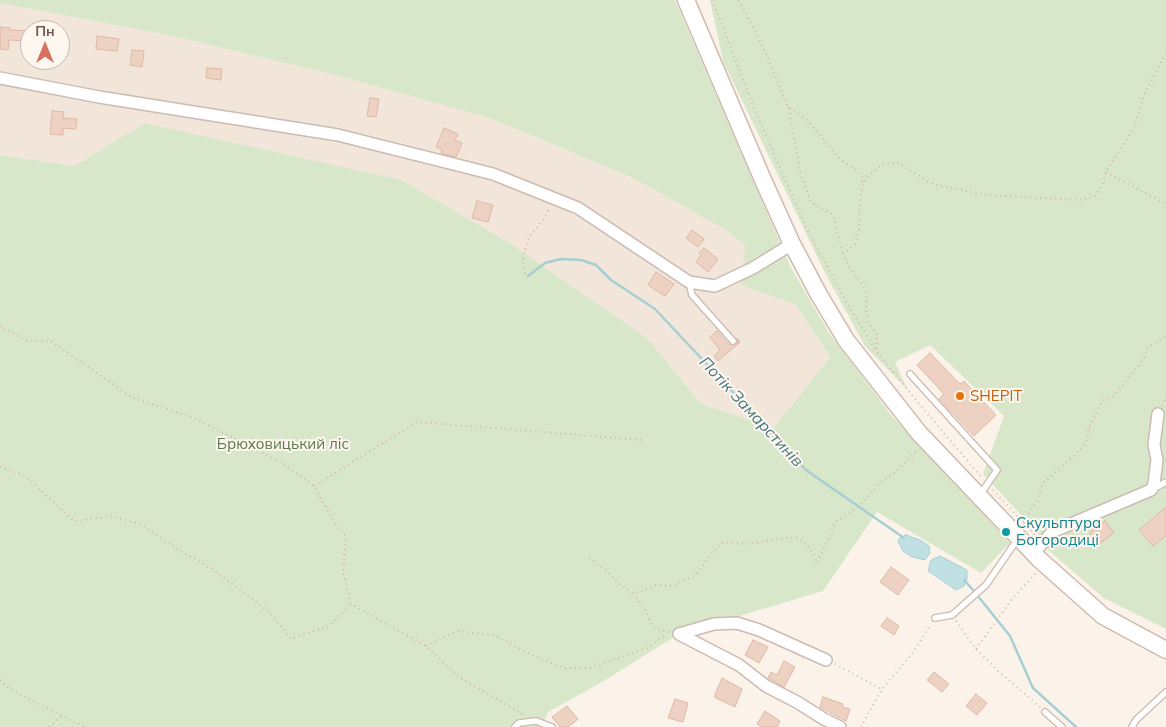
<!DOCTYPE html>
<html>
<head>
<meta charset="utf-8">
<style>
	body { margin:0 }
	#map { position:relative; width:1166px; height:727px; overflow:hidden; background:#fbf3ea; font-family:Mulish,sans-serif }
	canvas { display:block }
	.north { position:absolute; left:20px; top:20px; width:50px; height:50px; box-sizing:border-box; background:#fdf7f0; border:1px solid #c6b8b0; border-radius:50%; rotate:0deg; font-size:14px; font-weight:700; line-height:20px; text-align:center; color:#735a50 }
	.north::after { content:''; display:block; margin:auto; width:18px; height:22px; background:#d7705c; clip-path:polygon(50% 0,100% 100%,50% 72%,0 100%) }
</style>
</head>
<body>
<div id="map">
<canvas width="1166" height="727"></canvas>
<div class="north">Пн</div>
</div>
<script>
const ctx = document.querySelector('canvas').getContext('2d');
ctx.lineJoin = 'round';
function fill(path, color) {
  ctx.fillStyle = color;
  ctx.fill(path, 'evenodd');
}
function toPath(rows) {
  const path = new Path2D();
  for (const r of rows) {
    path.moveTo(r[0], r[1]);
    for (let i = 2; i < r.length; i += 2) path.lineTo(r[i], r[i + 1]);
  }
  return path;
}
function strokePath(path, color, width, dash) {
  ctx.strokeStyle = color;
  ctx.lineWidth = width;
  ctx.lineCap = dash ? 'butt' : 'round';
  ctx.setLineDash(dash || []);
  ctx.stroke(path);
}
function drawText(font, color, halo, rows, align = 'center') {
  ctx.font = font + ' Mulish,sans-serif';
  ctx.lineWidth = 4;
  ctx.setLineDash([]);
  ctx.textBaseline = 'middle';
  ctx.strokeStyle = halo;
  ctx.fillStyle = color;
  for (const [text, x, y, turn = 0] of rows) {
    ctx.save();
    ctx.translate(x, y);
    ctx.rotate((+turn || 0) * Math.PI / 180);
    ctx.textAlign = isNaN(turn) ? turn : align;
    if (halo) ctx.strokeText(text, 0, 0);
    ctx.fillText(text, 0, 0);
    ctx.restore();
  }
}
fill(toPath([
	[0,3,173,36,335,75,490,118,633,178,726,230,745,245,741,285,796,305,830,357,774,428,701,404,647,338,511,244,402,180,145,123,74,166,0,155],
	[30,30,60,30,60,60,30,60]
]), '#f2e5d9');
fill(toPath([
	[0,0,675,0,790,266,829,333,892,416,1010,543,981,573,877,512,823,591,679,634,602,682,548,712,542,727,0,727,0,155,74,166,145,123,402,180,511,244,647,338,701,404,774,428,830,357,796,305,741,285,745,245,726,230,633,178,490,118,335,75,173,36,0,3],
	[710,0,1166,0,1166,629,1104,598,1048,550,1045,541,983,474,1004,416,930,345,895,362,907,389,865,346,826,275,723,61]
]), '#d8e7ca');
const water = toPath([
	[906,535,920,540,929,546,930,553,925,560,912,557,903,551,898,541,900,538,906,535],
	[940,556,967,570,967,579,964,586,956,590,928,571,931,560,940,556]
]);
fill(water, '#c0e0e3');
strokePath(water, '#a7cfd3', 1);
strokePath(toPath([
	[528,276,545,263,561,259,581,260,596,265,611,280,655,309,806,470,904,538],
	[964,580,975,592],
	[977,595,1010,636,1033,688,1076,727]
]), '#a7cfd3', 2.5);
const building = toPath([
	[0,27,10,28,10,30,29,31,28,41,9,40,8,50,0,49,0,27],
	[97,36,119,39,117,51,96,49,97,36],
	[132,50,144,51,142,67,130,65,132,50],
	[207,68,222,69,221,80,206,78,207,68],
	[370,98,379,99,376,117,367,116,370,98],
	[52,111,64,112,63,118,77,119,76,129,63,128,63,135,50,134,52,111],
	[444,128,458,134,455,140,462,143,456,157,441,153,442,149,436,147,444,128],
	[477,201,493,205,488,222,472,218,477,201],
	[692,230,704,239,698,247,686,238,692,230],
	[704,248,718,259,708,272,696,262,701,255,699,253,704,248],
	[656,272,674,284,665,296,648,285,656,272],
	[717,331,728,344,736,345,738,342,737,338,740,342,718,361,714,356,720,350,710,337,717,331],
	[930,353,960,384,964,381,996,415,974,436,939,399,944,394,917,365,930,353],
	[1166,507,1166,536,1153,546,1139,530,1166,507],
	[1105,521,1114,533,1098,545,1089,533,1105,521],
	[891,567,909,580,898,595,880,582,891,567],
	[887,618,899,626,894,635,881,626,887,618],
	[753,640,768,647,759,663,745,655,753,640],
	[784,661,795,667,784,687,768,678,771,672,777,675,784,661],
	[934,672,949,684,942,692,927,680,934,672],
	[722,678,742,689,735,707,714,697,722,678],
	[976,694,987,703,977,715,966,706,976,694],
	[823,697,843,704,842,707,850,709,846,721,820,707,823,697],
	[675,699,688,703,683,722,668,718,675,699],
	[567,706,578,719,568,727,560,727,552,717,567,706],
	[765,711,780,721,777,727,762,727,757,724,765,711]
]);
fill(building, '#edd2c4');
strokePath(building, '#deb8a7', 1);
const service = toPath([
	[689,282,692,295,733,341],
	[910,374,997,470,980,495],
	[1155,488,1166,482],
	[935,618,952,615,986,585,1017,540],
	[1045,712,1062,727],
	[515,727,519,723,536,721,552,727],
	[1132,727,1136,720,1166,692]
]);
const minor = toPath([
	[0,78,99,97,338,135,493,174,578,208,689,282,715,286,753,268,792,244],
	[1034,553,1052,532,1151,490,1154,484,1157,460,1154,445,1158,414],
	[679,634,739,665,766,686,797,702,824,719,840,727],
	[679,634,714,624,737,623,759,630,826,660]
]);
const secondary = toPath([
	[686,0,763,180,792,244,818,293,846,340,919,433,1040,560,1103,616,1166,650]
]);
strokePath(service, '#ccbbb1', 8);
strokePath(minor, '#ccbbb1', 14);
strokePath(secondary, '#cebbaf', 19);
strokePath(toPath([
	[712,0,755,110,806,227,846,302,878,353,915,399,983,479],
	[739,0,764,49,788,107,806,119,842,161,855,169,863,178,862,184],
	[789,108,800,172,811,202,833,215,843,254],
	[1106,172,1166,204],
	[525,274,523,257,529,237,544,219,550,208],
	[0,326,28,341,51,341,131,397,194,418,284,464,314,486,336,526,346,536,343,572,351,604,426,646,459,677,524,715],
	[876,349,877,334,868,322,866,308,867,293,859,280,849,267,843,254,855,244,859,230,859,216,862,186,870,174,881,165,896,162,933,184,986,195,1080,200,1094,197,1102,186,1106,172,1134,128,1145,93,1166,53],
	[1162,406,1166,396],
	[0,467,25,476,74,521,112,516,142,525,179,550,214,570,269,612,291,639,329,626,351,604],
	[314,486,417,422,642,440],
	[993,490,1036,536],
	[1023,522,1038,499,1043,483,1075,455,1086,443,1089,428,1102,401,1114,396,1143,360,1148,347,1166,336],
	[589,558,610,574,618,583,633,593],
	[956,621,976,649,997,670,1040,707],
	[669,632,656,629,650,622,646,611,633,593,640,592,656,585,672,586,695,575,699,572,706,560,720,544,726,542,746,544,793,537,804,541,811,550,817,563,836,522,859,506,882,481,894,473,918,450],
	[426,646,457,631,494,635,538,658,565,668,590,668,647,648,659,639,668,636],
	[976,649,1012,599,1036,573],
	[835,664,881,689],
	[0,680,10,689,62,716],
	[49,727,62,716,85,727],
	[861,727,882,689,912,654,931,624]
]), '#d2b5a7', 2, [1, 4]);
strokePath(service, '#fff', 5.5);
strokePath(minor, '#fff', 11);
strokePath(secondary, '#fff', 16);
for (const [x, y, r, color] of [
	[960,396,5,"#e8710a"],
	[1006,532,5,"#0f9aa8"]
]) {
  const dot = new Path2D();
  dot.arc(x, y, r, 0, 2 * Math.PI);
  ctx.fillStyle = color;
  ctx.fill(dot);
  strokePath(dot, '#fdf7f0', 2);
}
drawText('15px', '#c56008', '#fdf7f0', [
	["SHEPIT",970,396]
], 'left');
drawText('15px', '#5a7849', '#fdf7f0', [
	["Брюховицький ліс",283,444]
]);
drawText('15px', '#0d838f', '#fdf7f0', [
	["Скульптура",1016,523],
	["Богородиці",1016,540]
], 'left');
drawText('italic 16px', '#48777d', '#fdf7f0', [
	["Потік Замарстинів",751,412,47]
]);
</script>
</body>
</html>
